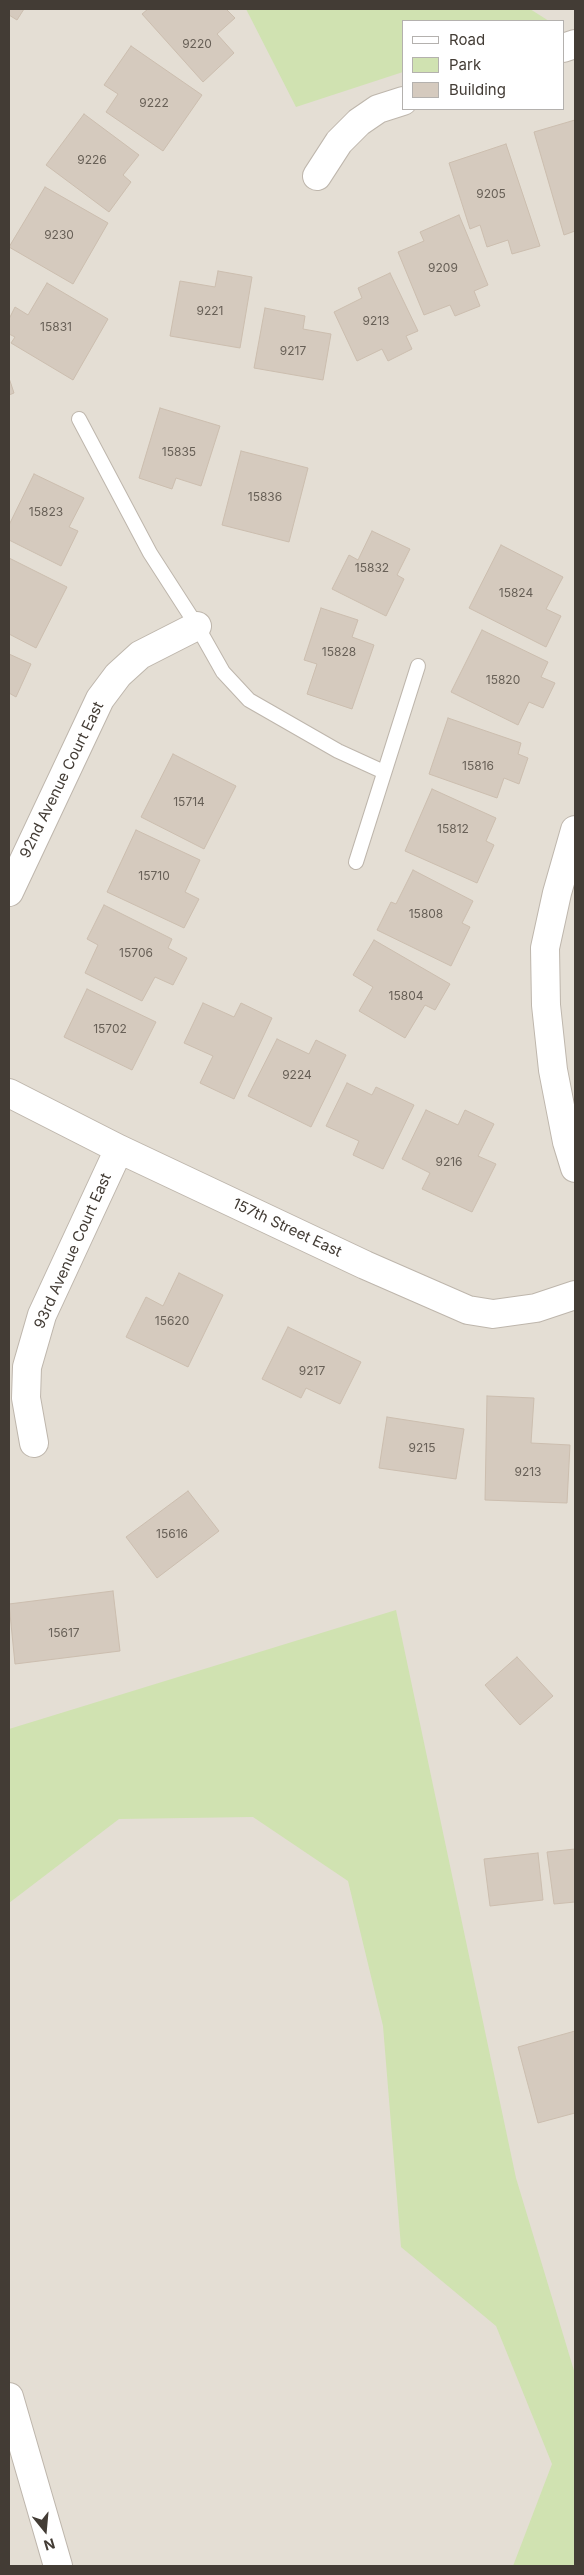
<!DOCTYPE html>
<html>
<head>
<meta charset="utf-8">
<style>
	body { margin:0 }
	#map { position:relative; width:584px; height:2575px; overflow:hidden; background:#f1ece5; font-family:Inter,sans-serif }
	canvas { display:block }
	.frame { position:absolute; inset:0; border:10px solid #433c35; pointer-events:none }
	.legend { position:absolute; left:402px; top:20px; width:162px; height:90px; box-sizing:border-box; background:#fff; border:1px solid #b4b1ae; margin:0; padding:6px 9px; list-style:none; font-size:15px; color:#433c35 }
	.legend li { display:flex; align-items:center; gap:10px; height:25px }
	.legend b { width:25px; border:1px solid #b4b1ae }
	.north { position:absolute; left:20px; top:2505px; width:50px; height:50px; -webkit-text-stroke:4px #fff; paint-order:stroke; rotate:163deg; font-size:14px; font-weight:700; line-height:20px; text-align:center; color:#433c35 }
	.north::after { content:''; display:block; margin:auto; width:18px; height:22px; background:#433c35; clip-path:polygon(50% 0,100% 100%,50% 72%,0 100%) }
</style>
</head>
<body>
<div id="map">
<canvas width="584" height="2575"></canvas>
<div class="frame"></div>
<ul class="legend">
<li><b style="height:6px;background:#fff"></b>Road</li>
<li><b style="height:14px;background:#d0e2b1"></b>Park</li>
<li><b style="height:14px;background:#d5cabe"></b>Building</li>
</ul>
<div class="north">N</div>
</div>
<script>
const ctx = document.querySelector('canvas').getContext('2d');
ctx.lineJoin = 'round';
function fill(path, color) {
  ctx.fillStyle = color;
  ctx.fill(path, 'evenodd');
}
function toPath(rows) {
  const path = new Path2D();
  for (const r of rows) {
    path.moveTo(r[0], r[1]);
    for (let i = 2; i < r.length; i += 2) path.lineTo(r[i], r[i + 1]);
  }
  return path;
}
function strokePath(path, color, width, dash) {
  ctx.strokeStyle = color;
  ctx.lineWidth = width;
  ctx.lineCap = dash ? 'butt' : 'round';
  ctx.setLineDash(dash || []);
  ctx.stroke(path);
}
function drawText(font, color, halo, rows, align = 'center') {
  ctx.font = font + ' Inter,sans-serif';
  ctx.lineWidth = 4.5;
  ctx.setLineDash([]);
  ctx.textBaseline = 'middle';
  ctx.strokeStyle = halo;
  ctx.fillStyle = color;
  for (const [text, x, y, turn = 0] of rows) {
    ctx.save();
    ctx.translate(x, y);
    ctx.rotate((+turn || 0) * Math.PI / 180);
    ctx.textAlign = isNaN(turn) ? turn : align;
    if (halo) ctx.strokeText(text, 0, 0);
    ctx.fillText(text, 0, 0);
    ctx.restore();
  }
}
fill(toPath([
	[9,9,575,9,575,2566,9,2566],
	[403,21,563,21,563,109,403,109]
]), '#e4ded4');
fill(toPath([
	[246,9,530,9,549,21,403,21,403,72,296,107],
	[396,1610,516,2178,575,2374,575,2566,513,2566,552,2464,496,2326,401,2247,383,2026,348,1881,253,1817,119,1819,9,1903,9,1729]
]), '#d0e2b1');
const building = toPath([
	[9,9,24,9,17,20,9,15,9,9],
	[148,9,226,9,235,18,217,34,234,53,203,82,142,14,148,9],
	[131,46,202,95,163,151,106,112,118,94,104,85,131,46],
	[84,114,139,155,123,175,131,182,109,212,46,165,84,114],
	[575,120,575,231,564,235,534,132,575,120],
	[506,144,540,246,512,254,508,240,487,247,480,225,470,229,449,163,506,144],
	[45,187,108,223,73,284,9,247,45,187],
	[459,215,488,285,474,291,480,306,455,316,450,305,424,315,398,252,424,241,420,232,459,215],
	[218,271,252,277,240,348,170,336,180,281,215,287,218,271],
	[390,273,418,331,406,336,412,349,388,361,382,349,357,361,334,312,362,298,358,288,390,273],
	[47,283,108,319,73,380,11,343,15,337,9,334,9,319,15,307,28,315,47,283],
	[265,308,305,316,303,329,331,334,323,380,254,368,265,308],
	[9,378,14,393,9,395,9,378],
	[160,408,220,426,201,486,176,478,172,489,139,478,160,408],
	[241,451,308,468,289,542,222,525,241,451],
	[34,474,84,498,69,527,78,531,61,566,9,540,9,525,34,474],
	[372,531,410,549,397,575,404,579,386,616,332,589,349,555,358,560,372,531],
	[501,545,563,577,546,609,561,616,546,647,469,608,501,545],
	[9,558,67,587,36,648,9,634,9,558],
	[321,608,358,620,352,637,374,645,352,709,307,694,317,664,304,660,321,608],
	[482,630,548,662,541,677,555,683,543,708,529,702,518,725,451,692,482,630],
	[9,654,31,664,16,697,9,693,9,654],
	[448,718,521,743,518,754,528,758,519,784,504,778,497,798,429,774,448,718],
	[173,754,236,786,204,849,141,817,173,754],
	[432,789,496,818,486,841,494,845,477,883,405,851,432,789],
	[136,830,200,860,185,892,199,899,184,928,107,892,136,830],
	[413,870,473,901,462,923,470,927,451,966,377,930,391,902,396,904,413,870],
	[104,905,172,939,168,948,187,958,173,985,155,977,142,1001,85,973,98,945,87,939,104,905],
	[374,940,450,984,435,1010,425,1005,405,1038,359,1011,373,987,353,975,374,940],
	[87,989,156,1022,132,1070,64,1037,87,989],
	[203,1003,234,1017,241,1003,272,1018,234,1099,200,1083,213,1056,184,1043,203,1003],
	[277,1039,309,1054,316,1040,346,1055,311,1127,248,1096,277,1039],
	[347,1083,372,1095,376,1087,414,1105,383,1169,353,1155,359,1141,326,1126,347,1083],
	[426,1110,458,1125,465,1110,494,1124,478,1156,496,1164,472,1212,422,1189,430,1173,402,1159,426,1110],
	[179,1273,223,1295,188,1367,126,1337,146,1297,163,1306,179,1273],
	[288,1327,361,1362,340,1404,306,1388,301,1398,262,1379,288,1327],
	[487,1396,534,1398,531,1443,570,1445,567,1503,485,1500,487,1396],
	[387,1417,464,1429,456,1479,379,1468,387,1417],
	[188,1491,219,1531,157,1578,126,1537,188,1491],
	[113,1591,120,1651,15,1664,9,1604,113,1591],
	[517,1657,553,1696,520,1725,485,1685,517,1657],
	[575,1849,575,1902,554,1904,547,1852,575,1849],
	[538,1853,543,1900,490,1906,484,1859,538,1853],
	[575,2031,575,2113,538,2123,518,2047,575,2031]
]);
fill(building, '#d5cabe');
strokePath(building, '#ccbeaf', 1);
const service = toPath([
	[79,419,150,553,197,626,223,672,249,700,338,751,384,772],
	[356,862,418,666]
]);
const minor = toPath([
	[563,48,575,44],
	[317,176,339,142,359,122,378,109,403,101],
	[575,830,557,893,545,948,546,1005,553,1070,567,1142,575,1168],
	[9,892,100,699,118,675,140,655,197,626],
	[9,1093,119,1149,365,1265,468,1310,493,1314,536,1308,575,1295],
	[34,1443,26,1398,27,1367,42,1315,119,1149],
	[9,2397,58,2566]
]);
strokePath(service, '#beb6ac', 16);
strokePath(minor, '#beb6ac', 30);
strokePath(service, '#fff', 14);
strokePath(minor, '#fff', 28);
drawText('12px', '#686057', null, [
	["9220",197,44],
	["9222",154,103],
	["9226",92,160],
	["9205",491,194],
	["9230",59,235],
	["9209",443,268],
	["9221",210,311],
	["9213",376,321],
	["15831",56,327],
	["9217",293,351],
	["15835",179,452],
	["15836",265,497],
	["15823",46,512],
	["15832",372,568],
	["15824",516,593],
	["15828",339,652],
	["15820",503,680],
	["15816",478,766],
	["15714",189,802],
	["15812",453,829],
	["15710",154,876],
	["15808",426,914],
	["15706",136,953],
	["15804",406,996],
	["15702",110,1029],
	["9224",297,1075],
	["9216",449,1162],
	["15620",172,1321],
	["9217",312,1371],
	["9215",422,1448],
	["9213",528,1472],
	["15616",172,1534],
	["15617",64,1633]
]);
drawText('15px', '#433c35', '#fff', [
	["92nd Avenue Court East",62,780,-64],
	["157th Street East",287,1228,25],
	["93rd Avenue Court East",73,1251,-66]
]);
</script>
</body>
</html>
